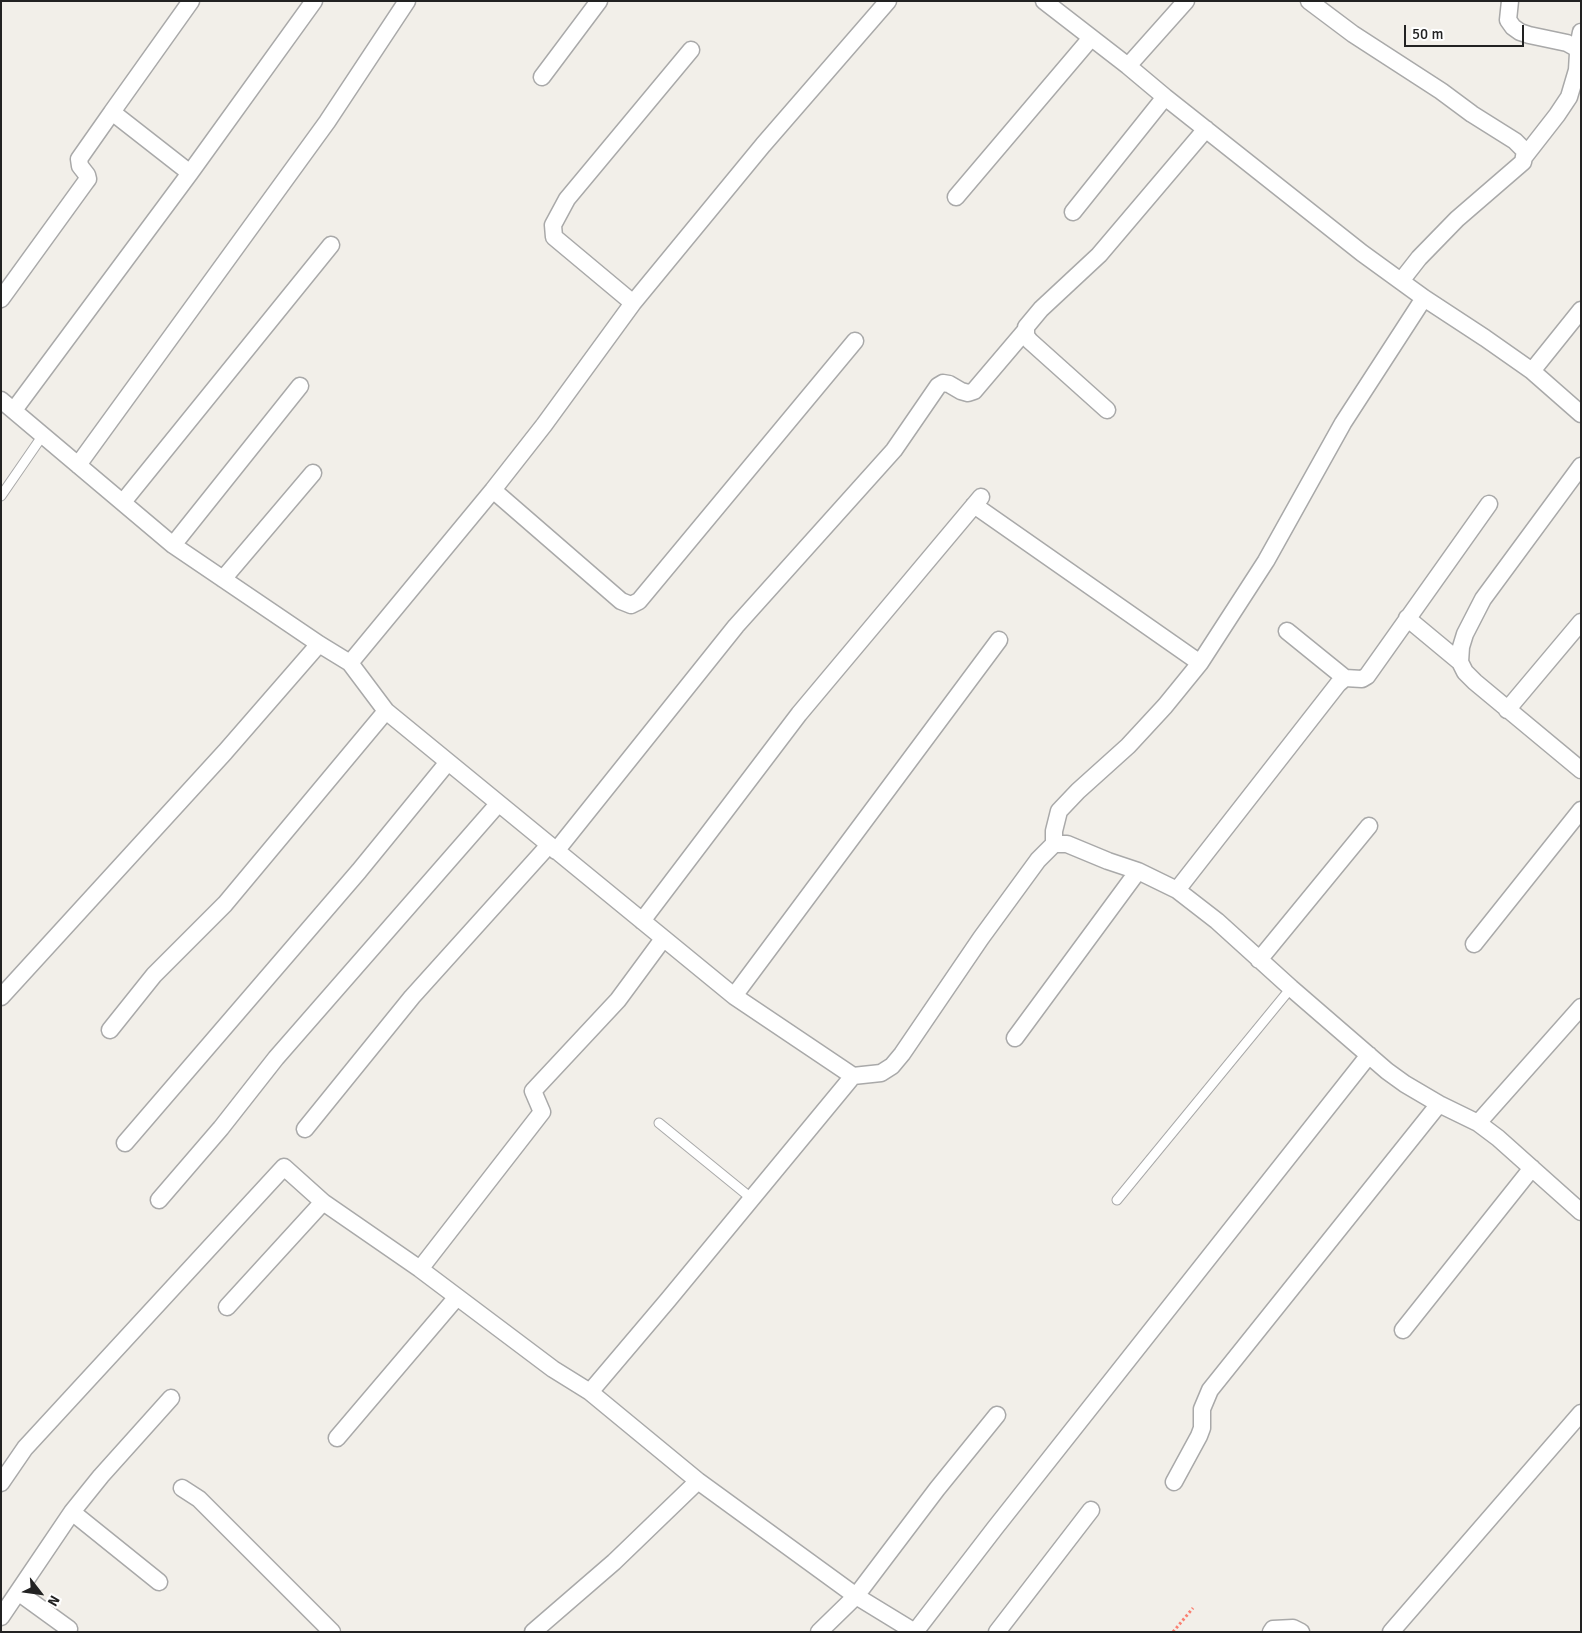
<!DOCTYPE html>
<html>
<head>
<meta charset="utf-8">
<style>
	body { margin:0 }
	#map { position:relative; width:1582px; height:1633px; overflow:hidden; background:#f2efe9; font-family:Signika,sans-serif }
	canvas { display:block }
	.frame { position:absolute; inset:0; border:2px solid #222; pointer-events:none }
	.north { position:absolute; left:15px; top:1568px; width:50px; height:50px; -webkit-text-stroke:4px #fff; paint-order:stroke; rotate:120deg; font-size:14px; font-weight:700; line-height:20px; text-align:center; color:#222 }
	.north::after { content:''; display:block; margin:auto; width:18px; height:22px; background:#222; clip-path:polygon(50% 0,100% 100%,50% 72%,0 100%) }
	.scale { position:absolute; left:1404px; top:25px; width:120px; height:22px; box-sizing:border-box; border:2px solid #222; border-top:0; padding-left:6px; font-size:15px; line-height:18px; white-space:nowrap; color:#222; -webkit-text-stroke:4px #fff; paint-order:stroke }
</style>
</head>
<body>
<div id="map">
<canvas width="1582" height="1633"></canvas>
<div class="frame"></div>
<div class="north">N</div>
<div class="scale">50 m</div>
</div>
<script>
const ctx = document.querySelector('canvas').getContext('2d');
ctx.lineJoin = 'round';
function toPath(rows) {
  const path = new Path2D();
  for (const r of rows) {
    path.moveTo(r[0], r[1]);
    for (let i = 2; i < r.length; i += 2) path.lineTo(r[i], r[i + 1]);
  }
  return path;
}
function strokePath(path, color, width, dash) {
  ctx.strokeStyle = color;
  ctx.lineWidth = width;
  ctx.lineCap = dash ? 'butt' : 'round';
  ctx.setLineDash(dash || []);
  ctx.stroke(path);
}
const lane = toPath([
	[1,496,43,435],
	[659,1123,751,1198],
	[1117,1200,1291,988]
]);
const street = toPath([
	[888,1,763,145,633,303,544,425,493,490,350,663,386,711,734,996,853,1076,881,1073,892,1066,902,1054,981,938,1038,860,1054,844,1067,844,1108,861,1138,871,1177,890,1217,921,1291,988,1387,1071,1405,1084,1439,1104,1478,1123,1498,1138,1581,1212],
	[1044,1,1128,66,1165,97,1362,253,1424,298,1485,338,1532,371,1581,414],
	[1309,1,1353,34,1441,91,1472,114,1515,141,1525,151,1523,162,1457,219,1419,258,1401,281],
	[1510,1,1508,20,1513,27,1520,32,1529,35,1567,43,1576,48,1578,53,1577,70,1569,97,1557,115,1525,156],
	[1580,37,1581,32],
	[1128,66,1186,1],
	[542,77,599,1],
	[190,173,112,112,191,1],
	[956,197,1091,38],
	[1073,212,1165,97],
	[1,299,85,183,88,179,87,175,80,166,79,159,112,112],
	[633,303,554,237,553,225,567,199,691,50],
	[1532,371,1581,310],
	[1,400,173,545,319,644,350,663],
	[14,410,190,173,314,1],
	[1107,410,1030,341,1026,336,1026,327,1041,309,1099,255,1206,129],
	[78,465,327,122,407,1],
	[1581,466,1483,599,1465,634,1461,647,1460,662,1465,672,1475,682,1581,770],
	[493,490,621,601,631,605,639,601,855,341],
	[123,502,331,245],
	[974,505,1200,663],
	[173,545,300,386],
	[223,579,313,473],
	[1407,618,1460,662],
	[1287,631,1345,678],
	[1507,710,1581,622],
	[1054,844,1054,831,1059,811,1078,791,1128,746,1165,706,1200,663,1266,561,1343,423,1424,298],
	[556,851,736,626,894,450,938,386,943,383,949,384,961,391,968,393,974,391,1025,331],
	[1177,890,1338,684,1345,678,1362,679,1367,676,1489,504],
	[642,921,799,714,981,497],
	[1474,944,1581,810],
	[1259,960,1369,826],
	[734,996,999,640],
	[1,997,225,752,319,644],
	[110,1030,154,975,225,904,386,711],
	[1015,1038,1138,871],
	[1478,1123,1581,1007],
	[305,1129,412,997,549,845],
	[125,1143,359,871,448,762],
	[159,1200,221,1128,276,1058,498,804],
	[420,1269,553,1369,590,1392,698,1481,856,1596,915,1632,995,1528,1369,1055],
	[227,1307,323,1202],
	[1403,1330,1532,1168],
	[590,1392,668,1300,853,1076],
	[337,1438,457,1297],
	[1174,1482,1199,1436,1202,1428,1202,1409,1210,1390,1439,1104],
	[1,1483,25,1448,284,1167,323,1202,420,1269,542,1112,533,1091,618,1000,663,939],
	[182,1488,199,1499,332,1632],
	[72,1512,159,1582],
	[18,1592,69,1629],
	[1,1617,72,1512,101,1476,171,1398],
	[533,1632,614,1562,698,1481],
	[819,1632,856,1596,937,1489,997,1415],
	[997,1632,1091,1510],
	[1271,1632,1273,1629,1293,1628,1301,1632],
	[1391,1632,1581,1413]
]);
strokePath(lane, '#a9a9a9', 11);
strokePath(street, '#a9a9a9', 19);
strokePath(toPath([
	[1173,1632,1193,1608]
]), '#fa8072', 3, [2.5, 2.5]);
strokePath(lane, '#fff', 9);
strokePath(street, '#fff', 16);
</script>
</body>
</html>
